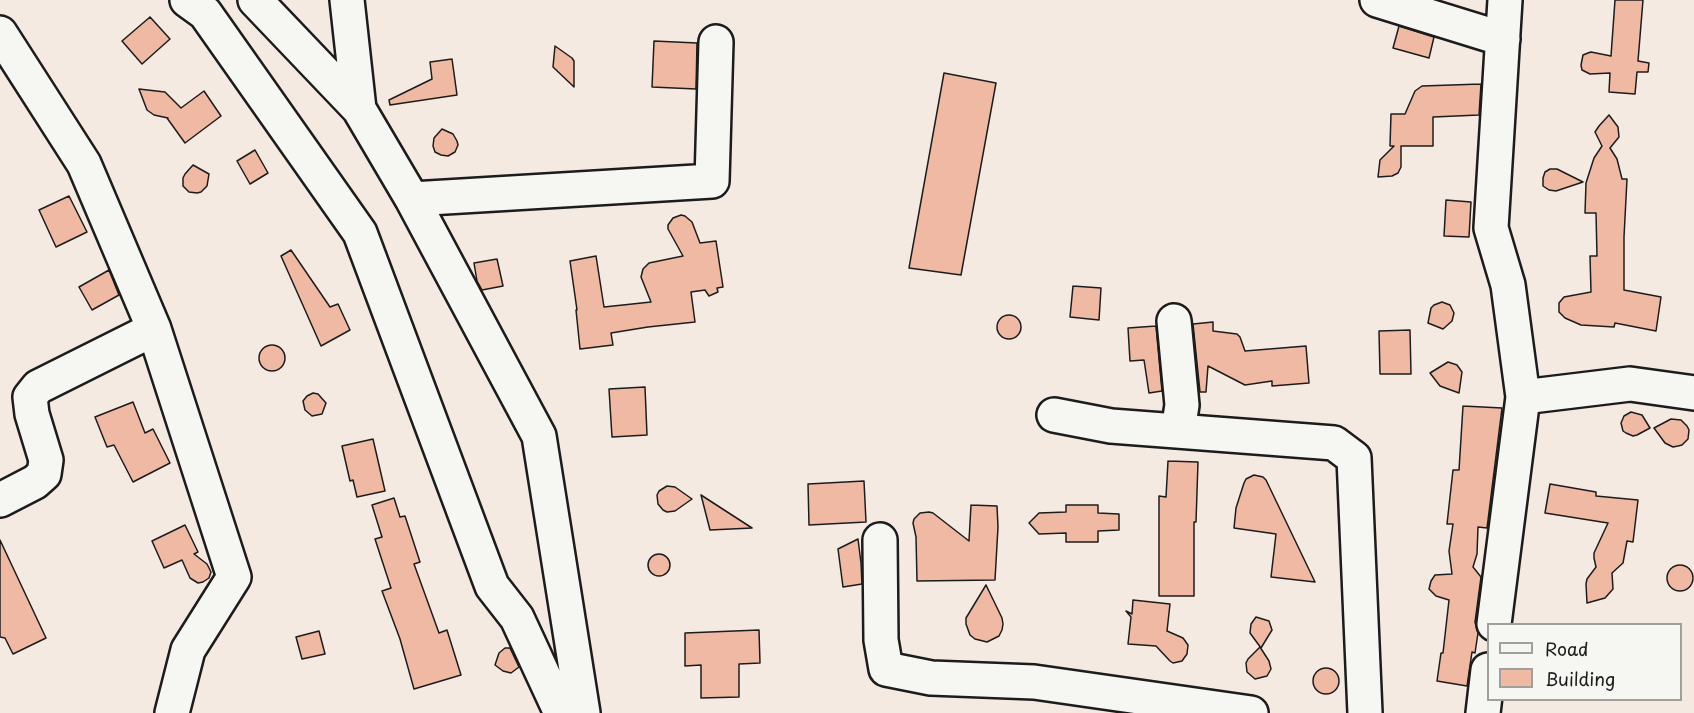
<!DOCTYPE html>
<html>
<head>
<meta charset="utf-8">
<style>
	body { margin:0 }
	#map { position:relative; width:1694px; height:713px; overflow:hidden; background:#f5eae2; font-family:"Playpen Sans",sans-serif }
	canvas { display:block }
	.legend { position:absolute; left:1487px; top:623px; width:195px; height:78px; box-sizing:border-box; background:#f6f6f2; border:2px solid #9f9f9c; margin:0; padding:8px 10px; list-style:none; font-size:18px; color:#1c1c1c }
	.legend li { display:flex; align-items:center; gap:12px; height:30px }
	.legend b { width:30px; border:2px solid #9f9f9c }
</style>
</head>
<body>
<div id="map">
<canvas width="1694" height="713"></canvas>
<ul class="legend">
<li><b style="height:8px;background:#f6f6f2"></b>Road</li>
<li><b style="height:16px;background:#f0b9a4"></b>Building</li>
</ul>
</div>
<script>
const ctx = document.querySelector('canvas').getContext('2d');
ctx.lineJoin = 'round';
function fill(path, color) {
  ctx.fillStyle = color;
  ctx.fill(path, 'evenodd');
}
function toPath(rows) {
  const path = new Path2D();
  for (const r of rows) {
    if (r.length === 3) {
      path.moveTo(r[0] + r[2], r[1]);
      path.arc(r[0], r[1], r[2], 0, 2 * Math.PI);
      continue;
    }
    path.moveTo(r[0], r[1]);
    for (let i = 2; i < r.length; i += 2) path.lineTo(r[i], r[i + 1]);
  }
  return path;
}
function strokePath(path, color, width, dash) {
  ctx.strokeStyle = color;
  ctx.lineWidth = width;
  ctx.lineCap = dash ? 'butt' : 'round';
  ctx.setLineDash(dash || []);
  ctx.stroke(path);
}
const building = toPath([
	[1615,0,1643,0,1638,61,1649,63,1648,72,1637,72,1635,94,1609,92,1610,73,1590,74,1582,70,1581,65,1583,55,1588,53,1591,52,1611,56,1615,0],
	[150,17,170,39,142,64,122,41,150,17],
	[1399,26,1434,37,1429,58,1393,48,1399,26],
	[654,41,697,43,696,89,652,87,654,41],
	[555,46,572,58,574,61,574,87,553,67,555,46],
	[452,59,457,95,390,105,389,100,432,79,430,62,452,59],
	[944,73,996,83,961,275,909,268,944,73],
	[1481,84,1479,115,1433,117,1433,146,1401,146,1401,167,1398,173,1392,176,1378,177,1380,160,1394,146,1390,146,1391,114,1405,114,1415,91,1422,86,1481,84],
	[139,89,165,92,181,108,204,91,221,116,185,143,167,118,168,118,154,115,147,110,139,89],
	[1609,115,1618,127,1619,137,1610,148,1617,159,1622,179,1627,179,1624,237,1624,290,1661,297,1656,331,1615,323,1614,327,1581,325,1565,318,1559,312,1559,303,1564,297,1591,292,1590,256,1597,256,1596,213,1585,213,1586,183,1594,158,1602,146,1595,132,1599,126,1609,115],
	[442,129,453,134,457,141,458,145,455,152,448,156,441,155,435,152,433,146,434,138,442,129],
	[255,150,268,173,250,184,237,161,255,150],
	[193,165,209,174,207,186,201,192,197,193,189,192,183,186,183,178,185,174,193,165],
	[1550,169,1557,169,1583,182,1556,191,1549,190,1543,186,1543,178,1545,172,1550,169],
	[69,196,87,232,56,247,39,210,69,196],
	[1446,200,1471,202,1469,237,1444,236,1446,200],
	[681,215,685,216,692,222,700,243,716,241,723,287,717,288,718,292,709,296,705,290,691,292,695,322,648,327,611,333,613,345,580,349,576,310,577,310,570,261,596,256,604,307,651,302,641,277,643,269,649,263,683,256,668,229,668,225,673,218,681,215],
	[291,250,330,307,338,304,350,330,321,346,281,256,291,250],
	[497,259,503,286,482,290,477,281,474,263,497,259],
	[109,270,119,295,92,310,79,287,109,270],
	[1073,286,1101,288,1099,320,1070,317,1073,286],
	[1442,302,1450,305,1454,313,1452,321,1443,329,1428,323,1431,308,1434,305,1442,302],
	[1009,327,12],
	[1213,322,1213,331,1237,334,1240,337,1245,351,1306,346,1309,383,1272,386,1272,381,1245,385,1208,366,1206,392,1200,392,1193,324,1213,322],
	[1156,326,1162,391,1149,393,1144,360,1130,361,1128,328,1156,326],
	[1410,330,1411,374,1380,374,1379,331,1410,330],
	[272,358,13],
	[1448,362,1457,365,1462,372,1459,393,1440,386,1430,373,1448,362],
	[645,387,647,435,612,437,609,389,645,387],
	[313,393,318,394,326,403,322,414,312,416,305,410,303,401,307,396,313,393],
	[133,402,145,433,153,429,170,463,133,482,114,445,107,447,95,417,133,402],
	[1463,406,1502,408,1487,528,1478,527,1477,554,1473,567,1481,577,1475,622,1478,633,1475,653,1472,652,1467,686,1437,681,1441,653,1443,653,1449,600,1436,596,1429,589,1431,581,1435,575,1452,574,1449,551,1453,524,1447,524,1453,470,1459,470,1463,406],
	[1631,412,1642,415,1650,428,1637,435,1633,436,1626,433,1623,431,1621,423,1624,416,1631,412],
	[1671,419,1681,420,1687,426,1689,430,1688,439,1682,445,1678,446,1673,447,1665,443,1654,428,1671,419],
	[373,439,385,491,357,497,353,480,350,481,342,446,373,439],
	[1168,461,1198,462,1196,522,1194,522,1194,596,1159,596,1159,496,1166,497,1168,461],
	[1254,475,1263,477,1266,480,1315,582,1271,577,1276,534,1234,528,1236,508,1244,483,1246,479,1254,475],
	[864,481,866,522,809,525,808,484,864,481],
	[1550,484,1596,492,1596,496,1638,500,1633,542,1627,541,1623,563,1612,573,1613,589,1605,598,1587,603,1586,584,1587,579,1596,567,1594,558,1594,553,1608,523,1545,513,1550,484],
	[667,486,675,487,692,499,675,511,667,512,663,510,658,504,657,495,659,491,667,486],
	[701,495,752,528,710,530,701,495],
	[394,498,400,517,405,516,420,562,414,564,439,633,447,630,461,675,414,689,400,639,382,591,391,588,375,539,382,537,372,505,394,498],
	[971,505,997,506,998,527,995,580,917,581,916,537,913,523,914,519,920,513,929,512,933,513,969,541,971,505],
	[1066,505,1098,505,1098,513,1119,514,1119,530,1098,531,1098,542,1066,542,1066,533,1039,534,1029,523,1039,513,1066,512,1066,505],
	[185,525,198,552,194,554,207,564,211,572,209,578,203,582,198,583,190,578,182,560,164,568,152,541,185,525],
	[858,539,861,563,862,584,843,587,838,549,858,539],
	[0,540,46,638,13,654,5,638,0,637,0,540],
	[659,565,11],
	[1680,578,13],
	[986,585,1002,618,1003,624,1002,630,999,636,987,642,975,639,970,635,966,624,966,618,986,585],
	[1133,600,1170,604,1167,631,1183,638,1188,645,1187,654,1182,661,1173,663,1170,661,1156,646,1128,644,1131,617,1126,611,1132,614,1133,600],
	[1256,617,1269,621,1272,630,1261,648,1250,633,1251,624,1256,617],
	[759,630,760,663,739,664,739,697,701,698,701,665,685,666,685,633,759,630],
	[319,631,325,654,302,659,296,637,319,631],
	[1260,647,1269,661,1271,669,1267,676,1255,679,1247,672,1246,663,1248,659,1260,647],
	[505,648,510,648,519,667,511,673,503,671,495,665,499,653,505,648],
	[1326,681,13]
]);
fill(building, '#f0b9a4');
strokePath(building, '#1c1c1c', 1.5);
const street = toPath([
	[187,0,205,13,360,233,492,586,517,618,561,713],
	[255,0,359,109,412,199,539,436,583,713],
	[347,0,359,109],
	[1377,0,1503,39],
	[0,33,84,164,154,329,234,577,188,650,172,713],
	[412,199,712,181,716,42],
	[1174,321,1182,405,1178,431],
	[1523,397,1630,384,1694,393],
	[1054,415,1111,426,1334,443,1354,458,1365,713],
	[0,500,35,482,44,474,46,460,32,414,30,397,38,387,154,329],
	[880,540,881,640,886,669,931,678,1034,682,1251,713],
	[1494,624,1523,397,1508,285,1491,228,1505,0],
	[1483,713,1488,670]
]);
strokePath(street, '#1c1c1c', 38);
strokePath(street, '#f6f6f2', 33);
</script>
</body>
</html>
